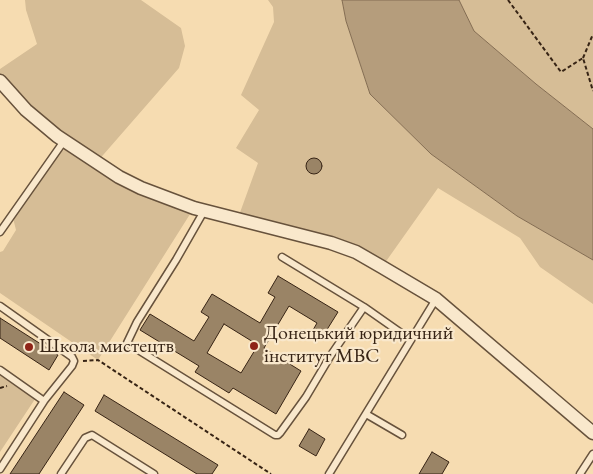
<!DOCTYPE html>
<html>
<head>
<meta charset="utf-8">
<style>
	body { margin:0 }
	canvas { display:block; background:#f6dcb1 }
</style>
</head>
<body>
<canvas width="593" height="474"></canvas>
<script>
const ctx = document.querySelector('canvas').getContext('2d');
ctx.lineJoin = 'round';
function fill(path, color) {
  ctx.fillStyle = color;
  ctx.fill(path, 'evenodd');
}
function toPath(rows) {
  const path = new Path2D();
  for (const r of rows) {
    if (r.length === 3) {
      path.moveTo(r[0] + r[2], r[1]);
      path.arc(r[0], r[1], r[2], 0, 2 * Math.PI);
      continue;
    }
    path.moveTo(r[0], r[1]);
    for (let i = 2; i < r.length; i += 2) path.lineTo(r[i], r[i + 1]);
  }
  return path;
}
function strokePath(path, color, width, dash) {
  ctx.strokeStyle = color;
  ctx.lineWidth = width;
  ctx.lineCap = dash ? 'butt' : 'round';
  ctx.setLineDash(dash || []);
  ctx.stroke(path);
}
function drawText(font, color, halo, rows, align = 'center') {
  ctx.font = font + ' "EB Garamond",serif';
  ctx.lineWidth = 4.5;
  ctx.setLineDash([]);
  ctx.textBaseline = 'middle';
  ctx.strokeStyle = halo;
  ctx.fillStyle = color;
  for (const [text, x, y, turn = 0] of rows) {
    ctx.save();
    ctx.translate(x, y);
    ctx.rotate((+turn || 0) * Math.PI / 180);
    ctx.textAlign = isNaN(turn) ? turn : align;
    if (halo) ctx.strokeText(text, 0, 0);
    ctx.fillText(text, 0, 0);
    ctx.restore();
  }
}
fill(toPath([
	[25,0,141,0,181,28,185,46,179,68,97,162,0,81,0,69,37,44,26,10],
	[268,0,342,0,346,21,370,94,431,154,517,216,593,260,593,304,540,267,520,238,438,188,382,267,238,218,258,163,236,148,259,110,241,95,274,22,273,7],
	[459,0,593,0,593,129,536,84,474,31],
	[66,149,192,211,98,360,0,293,0,252,3,251,16,230,13,218,62,151],
	[0,370,37,396,0,452]
]), '#d6bd96');
const water = toPath([
	[342,0,459,0,474,31,536,84,593,129,593,260,517,216,431,154,370,94,346,21,342,0]
]);
fill(water, '#b59d7c');
strokePath(water, '#836d53', 1);
const building = toPath([
	[314,166,8],
	[278,276,338,312,323,336,313,330,317,323,289,306,264,348,301,371,276,414,233,388,229,393,195,372,199,366,140,330,150,314,194,341,209,317,201,312,212,294,260,323,275,297,268,293,278,276],
	[224,324,258,345,241,373,207,353,224,324],
	[0,318,58,355,49,370,0,338,0,318],
	[64,392,84,405,39,474,10,474,64,392],
	[104,395,218,465,212,474,197,474,95,411,104,395],
	[309,429,325,439,316,456,299,446,309,429],
	[432,452,449,462,442,474,419,474,432,452]
]);
fill(building, '#9a8466');
strokePath(building, '#372415', 1);
const service = toPath([
	[204,211,176,260,137,322,127,343,275,435,278,435,280,433,306,397,331,355,364,307],
	[0,232,64,141],
	[282,257,364,307,411,340],
	[0,306,72,357,74,361,72,366,44,401,0,370],
	[366,414,402,435],
	[0,469,44,401],
	[61,474,85,438,92,435,154,474],
	[329,474,436,299],
	[580,474,593,454]
]);
const minor = toPath([
	[0,81,26,110,57,136,119,177,141,188,194,208,331,243,356,252,382,267,436,299,593,433]
]);
strokePath(service, '#67523c', 9);
strokePath(minor, '#67523c', 15);
strokePath(toPath([
	[508,0,561,72,583,58,593,91],
	[583,58,593,34],
	[83,361,98,360,271,474],
	[0,388,7,386]
]), '#372415', 2, [4, 2.5]);
strokePath(service, '#f9e8cc', 6);
strokePath(minor, '#f9e8cc', 12);
for (const [x, y, r, color] of [
	[254,346,5,"#8f2418"],
	[29,347,5,"#8f2418"]
]) {
  const dot = new Path2D();
  dot.arc(x, y, r, 0, 2 * Math.PI);
  ctx.fillStyle = color;
  ctx.fill(dot);
  strokePath(dot, '#f9e8cc', 2);
}
drawText('20px', '#372415', '#f9e8cc', [
	["Донецький юридичний",264,334],
	["інститут МВС",264,357],
	["Школа мистецтв",39,347]
], 'left');
</script>
</body>
</html>
